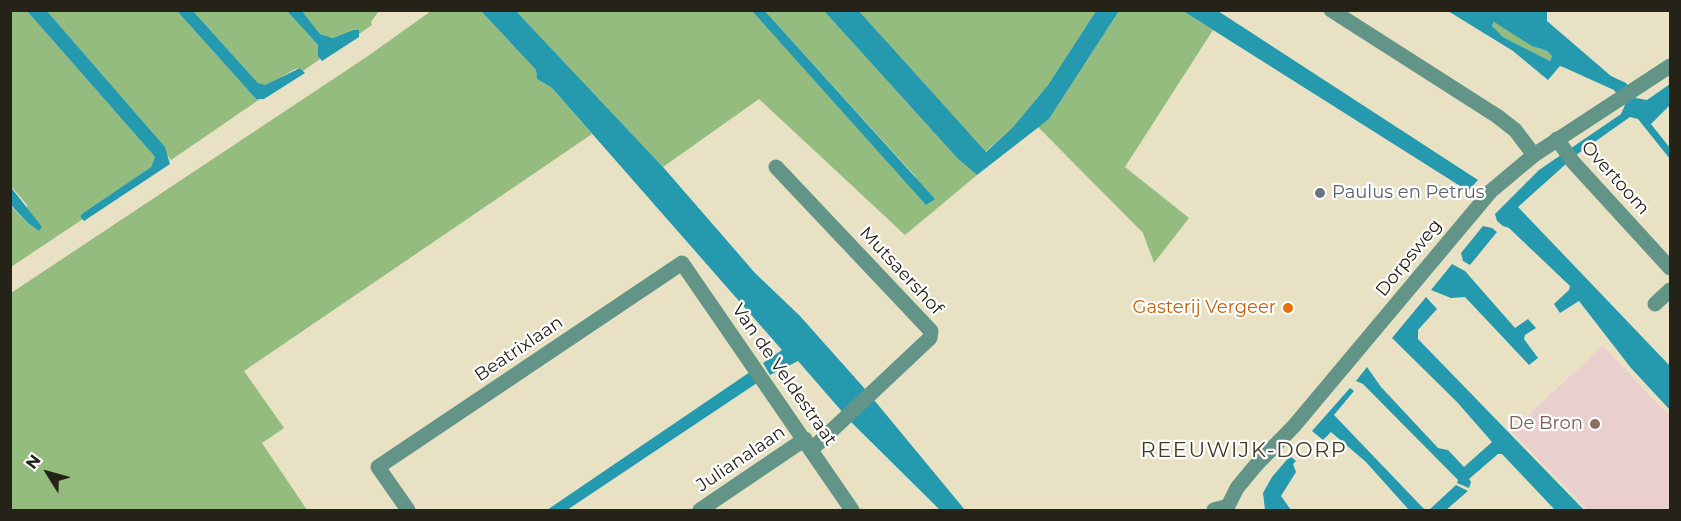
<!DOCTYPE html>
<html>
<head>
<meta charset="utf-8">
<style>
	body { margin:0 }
	#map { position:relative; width:1681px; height:521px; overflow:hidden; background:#e8e1c3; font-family:Montserrat,sans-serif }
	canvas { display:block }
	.frame { position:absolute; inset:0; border:12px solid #252217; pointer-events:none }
	.north { position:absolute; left:18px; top:443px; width:60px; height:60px; -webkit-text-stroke:4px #fff; paint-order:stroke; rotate:307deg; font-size:16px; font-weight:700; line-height:24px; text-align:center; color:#252217 }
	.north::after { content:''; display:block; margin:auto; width:21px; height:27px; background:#252217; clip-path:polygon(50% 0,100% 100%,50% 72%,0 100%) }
</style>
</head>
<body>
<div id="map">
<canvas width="1681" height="521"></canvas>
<div class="frame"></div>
<div class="north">N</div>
</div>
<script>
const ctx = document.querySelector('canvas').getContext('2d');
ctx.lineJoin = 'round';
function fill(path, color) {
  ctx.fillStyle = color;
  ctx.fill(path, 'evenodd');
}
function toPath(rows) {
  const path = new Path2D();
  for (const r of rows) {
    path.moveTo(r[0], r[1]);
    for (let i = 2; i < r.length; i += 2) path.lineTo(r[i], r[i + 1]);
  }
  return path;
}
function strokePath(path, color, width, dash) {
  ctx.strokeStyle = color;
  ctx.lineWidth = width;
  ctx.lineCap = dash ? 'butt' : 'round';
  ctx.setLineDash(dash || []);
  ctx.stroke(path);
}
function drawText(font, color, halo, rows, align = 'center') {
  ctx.font = font + ' Montserrat,sans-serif';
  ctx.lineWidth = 4.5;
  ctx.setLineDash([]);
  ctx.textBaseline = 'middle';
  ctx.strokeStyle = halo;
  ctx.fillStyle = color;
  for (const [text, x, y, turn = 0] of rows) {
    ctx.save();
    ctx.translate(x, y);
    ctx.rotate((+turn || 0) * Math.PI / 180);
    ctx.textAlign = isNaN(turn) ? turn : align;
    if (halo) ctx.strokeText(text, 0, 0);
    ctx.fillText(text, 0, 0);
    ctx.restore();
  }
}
fill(toPath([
	[1603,346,1670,417,1670,510,1588,510,1511,431]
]), '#eacfcf');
fill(toPath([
	[11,11,27,11,155,157,151,167,83,213,80,216,83,219,11,267,10,205,27,222,27,205,11,186],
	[47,11,177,11,256,99,260,99,171,160,151,131],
	[193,11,287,11,318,45,320,59,303,71,300,68,295,69,265,86,258,83],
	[302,11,379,11,371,22,372,25,359,34,359,30,353,30,333,38,320,34],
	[431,11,481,11,536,70,537,79,552,88,592,134,244,371,284,428,262,443,307,510,11,510,11,293,368,56],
	[516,11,752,11,927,205,915,176,765,11,824,11,958,159,977,175,905,235,759,99,663,167],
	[859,11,1096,11,1048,85,1013,127,985,152],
	[1119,11,1183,11,1213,30,1125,167,1189,218,1154,263,1143,233,1038,127,1049,119],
	[1494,22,1540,49,1547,51,1552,56,1550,61,1503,37,1492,27]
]), '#95bc7f');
fill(toPath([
	[27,11,47,11,165,147,170,164,84,221,80,216,83,213,151,167,155,157],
	[177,11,193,11,258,83,265,85,300,68,305,73,264,99,256,99],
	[287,11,302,11,320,34,333,38,353,30,359,30,359,37,322,61,318,56,318,45],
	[481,11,516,11,663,167,755,273,800,316,865,389,965,510,940,510,852,423,798,361,770,375,763,363,782,350,552,88,537,79,536,70],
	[752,11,765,11,935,199,926,205],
	[824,11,859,11,986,152,1013,127,1048,85,1096,11,1119,11,1049,119,977,175,958,159],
	[1183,11,1218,11,1478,180,1468,191],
	[1448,11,1547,11,1547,21,1611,76,1626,83,1636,98,1647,100,1670,84,1670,105,1651,124,1670,148,1670,159,1638,119,1630,117,1576,155,1518,207,1670,366,1670,410,1631,368,1579,301,1560,313,1554,304,1569,290,1570,286,1509,228,1503,226,1497,221,1495,214,1539,170,1621,114,1625,105,1614,90,1563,67,1560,66,1548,80,1513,51],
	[1494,22,1532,46,1547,51,1552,56,1550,61,1503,37,1492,26],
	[10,186,42,227,39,231,27,222,11,205],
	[1483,226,1492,228,1497,232,1470,265,1463,261,1461,253],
	[1452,264,1465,271,1515,328,1528,319,1536,328,1525,335,1524,339,1538,358,1529,365,1465,297,1451,298,1431,290],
	[1426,297,1437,309,1418,330,1418,339,1584,510,1555,510,1502,454,1498,454,1469,479,1471,482,1469,488,1457,483,1458,480,1363,384,1356,381,1367,367,1381,387,1438,448,1448,450,1464,467,1492,442,1457,402,1392,338],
	[750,372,757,383,567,510,547,510],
	[1350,388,1354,391,1334,415,1425,510,1409,510,1366,462,1331,432,1323,440,1312,431],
	[1290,456,1296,461,1293,464,1296,472,1281,496,1291,510,1265,510,1263,493,1272,477],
	[1456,485,1468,491,1446,510,1429,510]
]), '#259aaf');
strokePath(toPath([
	[1331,10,1497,116,1515,130,1534,155],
	[1557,139,1573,162,1670,268],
	[776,167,931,331,930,338,812,449],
	[1655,304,1670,290],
	[408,510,378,467,682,263,852,510],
	[700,510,805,439]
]), '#629487', 15);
strokePath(toPath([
	[1214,510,1228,506,1237,488,1256,465,1294,426,1491,191,1534,155,1670,66]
]), '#629487', 15);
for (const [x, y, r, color] of [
	[1320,193,6,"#6b7280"],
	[1288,308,6,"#e8710a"],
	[1595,424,6,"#8d6e63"]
]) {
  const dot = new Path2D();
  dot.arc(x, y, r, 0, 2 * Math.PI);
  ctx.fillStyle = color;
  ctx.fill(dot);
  strokePath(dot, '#fff', 2);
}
drawText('18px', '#252217', '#fff', [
	["Overtoom",1615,178,48],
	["Dorpsweg",1409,258,-51],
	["Mutsaershof",901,271,47],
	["Beatrixlaan",519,349,-34],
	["Van de Veldestraat",784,375,55],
	["Julianalaan",741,459,-34]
]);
drawText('18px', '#5b616d', '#fff', [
	["Paulus en Petrus",1332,193]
], 'left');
drawText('18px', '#c56008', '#fff', [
	["Gasterij Vergeer",1276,308]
], 'right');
drawText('18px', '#785e54', '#fff', [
	["De Bron",1583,424]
], 'right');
ctx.letterSpacing = '1.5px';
drawText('21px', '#413b22', '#fff', [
	["REEUWIJK-DORP",1244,451]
]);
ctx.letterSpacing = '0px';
</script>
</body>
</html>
